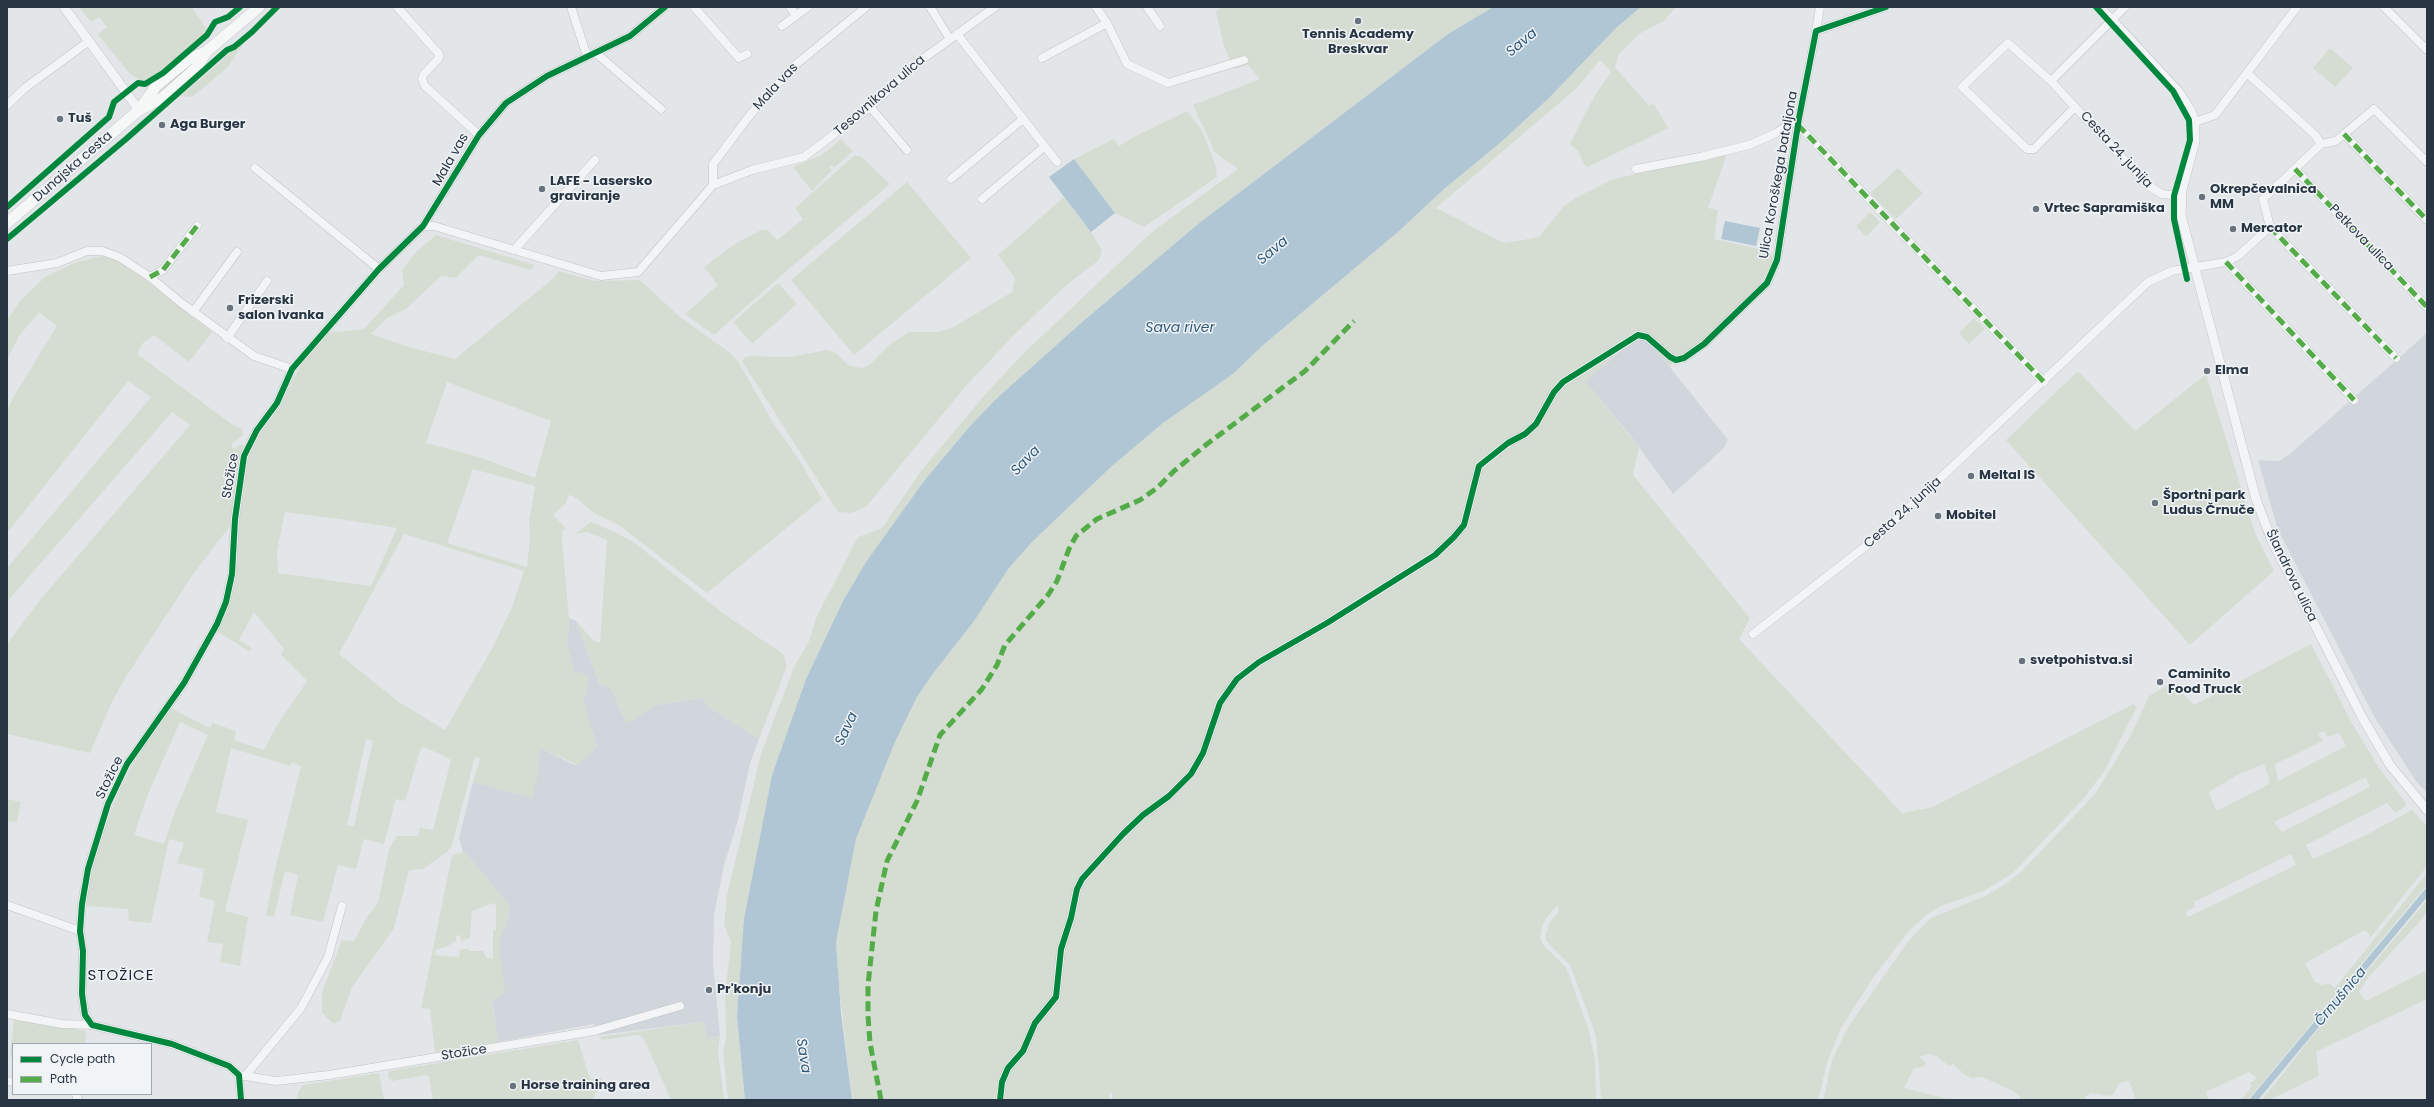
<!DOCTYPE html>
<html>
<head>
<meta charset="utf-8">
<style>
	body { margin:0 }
	#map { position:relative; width:2434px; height:1107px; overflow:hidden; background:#e3e6e8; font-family:Poppins,sans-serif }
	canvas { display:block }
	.frame { position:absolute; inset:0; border:8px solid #283543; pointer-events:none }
	.legend { position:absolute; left:12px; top:1043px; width:140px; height:52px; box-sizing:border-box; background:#f0f4f7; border:1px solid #a0a8af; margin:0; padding:5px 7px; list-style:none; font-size:12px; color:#283543 }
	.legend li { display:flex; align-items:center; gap:8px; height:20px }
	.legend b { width:20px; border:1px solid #a0a8af }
</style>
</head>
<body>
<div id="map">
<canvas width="2434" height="1107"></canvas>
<div class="frame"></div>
<ul class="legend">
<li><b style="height:5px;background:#00873e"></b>Cycle path</li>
<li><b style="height:5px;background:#53ac47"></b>Path</li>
</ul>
</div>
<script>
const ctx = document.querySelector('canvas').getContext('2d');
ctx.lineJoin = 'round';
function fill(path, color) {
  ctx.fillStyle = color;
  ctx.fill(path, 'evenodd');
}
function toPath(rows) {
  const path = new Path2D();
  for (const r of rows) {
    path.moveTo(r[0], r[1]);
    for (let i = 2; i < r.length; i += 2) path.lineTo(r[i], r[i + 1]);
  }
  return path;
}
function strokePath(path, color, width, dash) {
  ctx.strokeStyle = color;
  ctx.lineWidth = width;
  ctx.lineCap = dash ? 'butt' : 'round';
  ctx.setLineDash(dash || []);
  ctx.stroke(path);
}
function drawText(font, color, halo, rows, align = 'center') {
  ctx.font = font + ' Poppins,sans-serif';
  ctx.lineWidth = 3;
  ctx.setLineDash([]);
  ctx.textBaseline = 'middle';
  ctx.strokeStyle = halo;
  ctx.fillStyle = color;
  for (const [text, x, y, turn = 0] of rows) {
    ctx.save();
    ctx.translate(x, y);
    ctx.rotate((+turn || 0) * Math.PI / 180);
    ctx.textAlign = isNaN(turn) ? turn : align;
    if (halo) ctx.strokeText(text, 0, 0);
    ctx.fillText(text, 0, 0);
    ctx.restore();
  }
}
fill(toPath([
	[2427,333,2427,793,2416,781,2375,718,2278,530,2258,460,2279,461,2291,453],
	[1637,338,1646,339,1669,366,1728,440,1724,448,1673,494,1630,435,1585,381],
	[569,618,576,621,599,683,611,688,626,723,656,705,702,698,709,707,759,739,750,763,738,820,724,865,714,915,713,962,720,1036,707,1039,703,1022,599,1035,594,1024,498,1042,492,1000,499,942,511,908,469,857,463,852,459,838,473,782,532,798,537,776,540,748,575,765,597,747,583,701,588,686,587,677,575,674,567,647]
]), '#d0d6db');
fill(toPath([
	[79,7,192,7,207,30,207,33,156,74,145,80,139,80,129,73,98,34,107,27,99,17,91,22],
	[1223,7,1493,7,1448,34,1198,224,1081,323,996,399,970,426,924,481,866,562,843,601,806,679,772,775,759,843,737,1017,745,1100,728,1100,723,1052,726,1038,725,992,731,942,724,924,727,895,761,754,794,667,809,641,817,616,858,537,880,529,884,525,921,471,988,391,1026,351,1153,231,1238,169,1215,152,1193,105,1260,79,1248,65,1234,69,1224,46,1216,11],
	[1641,7,1676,7,1664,21,1639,34,1619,54,1615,67,1648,105,1654,104,1668,128,1588,167,1584,164,1578,151,1570,144,1595,95,1611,72,1600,60,1577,88,1436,208,1504,243,1523,240,1539,237,1563,207,1575,198,1613,179,1727,154,1708,208,1718,210,1714,239,1769,251,1774,258,1762,281,1752,294,1702,340,1669,366,1646,339,1637,338,1585,381,1639,447,1633,475,1750,618,1739,639,1902,813,1933,807,2133,704,2137,707,2105,770,2084,798,2013,873,1984,891,1941,906,1925,916,1907,933,1873,978,1841,1028,1827,1063,1818,1100,1601,1100,1597,1043,1593,1027,1570,965,1546,941,1546,933,1550,922,1559,911,1557,906,1547,917,1542,927,1540,939,1544,946,1566,967,1588,1028,1595,1059,1596,1100,1112,1100,1112,1094,1109,1092,1109,1100,852,1100,838,977,836,942,840,918,856,839,895,742,917,697,932,675,974,621,1009,568,1032,542,1112,466,1163,423,1233,374,1262,346,1398,232,1444,189,1500,143,1548,99,1617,27],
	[243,42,244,43,227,68,192,97,181,96],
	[2330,48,2353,68,2335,87,2313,68],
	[1187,111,1202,131,1216,166,1217,177,1144,227,1115,213,1074,159,1114,139,1119,146,1130,139],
	[841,139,853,151,834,168,832,165,829,167,832,170,812,191,793,167,822,155],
	[854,156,861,156,890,184,784,273,714,335,685,314,718,285,704,267,738,242,761,230,768,230,777,240,803,219,795,208],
	[1898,168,1923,193,1896,219,1870,193],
	[907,182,971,258,854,355,791,280],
	[1064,197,1091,232,1102,250,1099,260,1065,286,1013,336,965,387,866,507,851,513,838,512,742,361,745,357,750,356,790,357,827,350,836,353,848,365,862,368,869,365,889,345,909,332,937,332,952,328,1012,292,1015,278,998,255],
	[1870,212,1880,222,1866,237,1856,226],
	[436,235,535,265,530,270,479,255,456,278,441,276,406,309,387,318,371,334,409,347,455,359,555,277,558,271,595,281,640,280,680,317,729,352,739,363,772,421,799,460,822,499,707,593,619,525,594,513,575,497,569,495,566,503,553,515,566,528,562,531,562,541,569,618,567,647,575,674,584,672,588,677,588,686,583,701,597,747,578,765,540,748,537,776,532,798,473,782,480,759,475,757,452,845,448,851,423,869,409,870,394,928,352,987,340,1021,334,1024,322,1013,322,992,342,940,354,941,367,917,378,903,389,849,397,836,418,836,420,828,433,830,451,760,425,747,421,748,405,801,396,799,384,844,364,839,356,869,338,865,323,922,290,915,298,875,285,871,274,917,266,915,275,869,301,766,292,762,290,766,231,748,216,812,248,820,225,911,248,917,240,966,220,962,223,944,207,942,215,901,199,897,204,869,177,863,184,843,169,839,151,923,129,921,128,909,86,906,90,874,101,837,120,790,140,751,171,708,210,728,213,723,236,731,234,740,264,750,276,727,307,681,281,655,284,649,254,612,239,640,252,648,250,652,218,632,229,605,235,584,237,567,235,544,249,455,261,432,278,409,304,359,326,333,364,329,404,285,402,270,416,252],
	[447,382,551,421,535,478,479,457,426,443],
	[473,469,535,486,529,523,530,537,527,567,447,543],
	[285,512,339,519,397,528,371,586,278,573,277,551],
	[404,534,524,571,512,607,493,647,445,730,399,702,339,654],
	[180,722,208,735,175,811,164,844,134,835,148,794],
	[366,739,373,741,364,781,354,826,347,825],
	[102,256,117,260,133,270,212,332,189,362,154,335,143,343,137,354,233,425,242,429,243,435,231,444,233,449,241,444,243,446,230,526,192,576,124,680,111,704,90,753,7,734,7,644,40,600,190,425,172,412,7,602,7,568,151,397,128,381,7,533,7,411,15,394,57,326,39,312,19,336,7,359,7,320,21,300,45,277,74,263],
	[778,283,797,304,752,344,733,322],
	[1974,318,1985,329,1969,344,1959,333],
	[2078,371,2135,431,2206,374,2255,533,2274,571,2190,645,2006,440],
	[591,522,617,533,636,544,724,614,783,654,787,666,759,739,709,707,701,698,656,705,626,724,611,688,599,683,576,621,594,641,600,643,607,540,587,532,575,534],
	[2311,644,2353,725,2379,768,2405,802,2406,806,2395,813,2387,803,2306,845,2313,859,2366,835,2412,810,2427,826,2427,866,2371,937,2365,930,2305,963,2315,982,2322,985,2328,983,2335,988,2427,873,2427,885,2248,1100,2241,1100,2252,1086,2250,1083,2257,1078,2249,1072,2206,1092,2209,1100,2136,1100,2129,1081,2119,1083,2114,1094,2109,1096,2090,1093,2082,1100,2020,1100,2020,1096,2011,1090,1982,1077,1972,1078,1965,1075,1953,1064,1949,1066,1936,1056,1929,1054,1919,1057,1926,1063,1924,1067,1914,1068,1904,1088,1952,1100,1823,1100,1832,1060,1848,1027,1910,939,1931,918,1985,896,2004,885,2022,871,2095,794,2130,737,2149,696,2172,683,2194,705],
	[2324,731,2328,737,2339,733,2346,746,2278,781,2275,764,2323,741,2318,734],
	[2264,764,2270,782,2267,785,2218,810,2215,808,2209,792,2239,774],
	[2366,777,2370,787,2282,832,2274,822],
	[2291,854,2296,865,2188,917,2185,912,2195,907,2194,902],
	[7,799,21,802,17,822,7,821],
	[463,852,469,857,511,908,499,942,505,994,492,1000,498,1042,435,1053,430,1009,421,1008,452,855],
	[494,903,496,905,496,930,493,930,493,959,486,958,483,951,469,951,469,949,460,949,459,957,435,955,436,949,444,948,456,941,456,936,460,935,461,941,470,938,472,911],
	[2427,900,2427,912,2422,919,2368,978,2359,992,2366,1001,2427,970,2427,999,2316,1052,2319,1076,2269,1100,2262,1100,2314,1034],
	[14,1019,86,1031,85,1044,13,1044,13,1057,10,1057],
	[703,1022,707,1039,720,1036,718,1052,724,1100,671,1100,643,1037,637,1035,603,1040,598,1037],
	[578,1040,590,1079,602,1078,593,1100,433,1100,429,1077,426,1075,392,1081,388,1077,389,1071],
	[379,1073,384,1100,296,1100,299,1090,304,1085]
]), '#d5ddd3');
fill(toPath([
	[1493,7,1641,7,1617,27,1548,99,1500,143,1444,189,1398,232,1262,346,1233,374,1163,423,1112,466,1032,542,1009,568,974,621,932,675,917,697,895,742,856,839,836,942,841,1013,852,1100,745,1100,737,1017,744,919,772,775,806,679,843,601,866,562,924,481,970,426,996,399,1081,323,1198,224,1448,34],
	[1074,159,1115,213,1091,232,1049,177],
	[1725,221,1760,228,1756,246,1721,239],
	[2427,887,2427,897,2258,1100,2249,1100]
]), '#b0c6d4');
const minor = toPath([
	[571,7,587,56],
	[694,7,739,58,747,54],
	[790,7,796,15],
	[930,7,950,39],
	[1096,7,1107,23,1127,64,1168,83,1244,60],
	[1147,7,1160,26],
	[2384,7,2427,50],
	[398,8,439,54,439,58,424,74,422,79,425,86,479,135],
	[782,26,808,7],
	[1816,31,1820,7],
	[957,34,1057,162],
	[597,54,661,109],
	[1042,58,1107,23],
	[2247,73,2315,135,2321,144],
	[2051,81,2008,43,1962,87,2027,149,2034,149,2075,107,2051,81,2125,7],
	[7,105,25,88,89,41],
	[870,107,907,150],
	[2075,107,2149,186,2162,194,2181,196],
	[2195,122,2215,115,2297,7],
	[1798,125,2044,382],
	[2344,134,2427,220],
	[255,168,379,269],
	[1636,169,1700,157,1749,145,1776,133,1799,118],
	[2295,169,2427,307],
	[951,179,1023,119],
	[713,185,713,164,750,115,794,66,866,7],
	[982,199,1044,147],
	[423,226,434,226,601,276,638,272,713,185,752,170,804,157,870,107,917,63,995,7],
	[2270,227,2396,358],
	[514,250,595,160],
	[2226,262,2354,400],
	[7,271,57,263,87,251,102,251,119,257,150,277,180,302,254,356,292,369],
	[150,277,163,270,197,226],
	[193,312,237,252],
	[227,338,267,281],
	[1753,634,1880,535,2148,282,2172,271,2226,262,2238,256,2270,227,2263,199,2321,144,2336,141,2374,109,2427,162],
	[7,905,80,931],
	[7,1014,62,1024,92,1025],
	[239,1075,276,1081,329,1075,594,1031,680,1006],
	[246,1075,301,1008,328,957,342,906],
	[7,1081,13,1082],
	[76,1094,78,1100],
	[241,1100,239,1075,229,1066,172,1044,92,1025,85,1015,82,994,83,951,80,931,82,904,88,869,108,804,127,764,184,683,217,624,226,602,232,574,235,519,244,456,257,430,277,403,292,369,379,269,423,226,479,135,506,103,547,76,630,36,665,7],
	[1000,1100,1002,1082,1008,1068,1023,1051,1035,1023,1056,997,1061,949,1071,918,1077,889,1082,879,1123,834,1143,815,1169,796,1191,774,1203,753,1220,703,1237,679,1259,662,1327,623,1435,555,1454,537,1464,525,1479,466,1508,443,1525,434,1536,424,1554,392,1563,382,1638,335,1647,337,1670,357,1676,360,1684,358,1704,344,1767,283,1777,260,1799,118,1816,31,1886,7]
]);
const tertiary = toPath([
	[64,7,139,110],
	[2100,7,2178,91,2191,111,2195,122,2195,141,2182,190,2181,215,2256,499,2272,541,2362,717,2390,765,2427,810]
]);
const secondary = toPath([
	[140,109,156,86,189,59,207,51],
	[7,223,139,110,162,98,196,68,207,51,259,7]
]);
strokePath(minor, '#c1c4c6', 9);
strokePath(tertiary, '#c1c4c6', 10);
strokePath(secondary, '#c1c4c6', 12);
strokePath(minor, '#f2f4f5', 8);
strokePath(tertiary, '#f2f4f5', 9);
strokePath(secondary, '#f6f7f7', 11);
strokePath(toPath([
	[1798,125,2044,382],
	[2344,134,2427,220],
	[2295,169,2427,307],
	[2270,227,2396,358],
	[2226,262,2354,400],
	[150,277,163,270,197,226],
	[881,1100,870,1043,868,1016,868,985,876,911,887,861,917,801,940,735,982,689,997,665,1005,645,1048,595,1057,581,1069,549,1076,536,1097,519,1140,500,1157,488,1174,471,1207,444,1305,371,1354,321]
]), '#53ac47', 5, [10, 5]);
strokePath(toPath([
	[2096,7,2173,91,2189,120,2190,140,2174,196,2174,219,2187,279],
	[7,207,109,117,114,102,138,83,145,84,163,73,207,35,215,22,228,17,240,7],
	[7,239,126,139,227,50,234,47,252,32,277,7],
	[241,1100,239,1075,229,1066,172,1044,92,1025,85,1015,82,994,83,951,80,931,82,904,88,869,108,804,127,764,184,683,217,624,226,602,232,574,235,519,244,456,257,430,277,403,292,369,379,269,423,226,479,135,506,103,547,76,630,36,665,7],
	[1000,1100,1002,1082,1008,1068,1023,1051,1035,1023,1056,997,1061,949,1071,918,1077,889,1082,879,1123,834,1143,815,1169,796,1191,774,1203,753,1220,703,1237,679,1259,662,1327,623,1435,555,1454,537,1464,525,1479,466,1508,443,1525,434,1536,424,1554,392,1563,382,1638,335,1647,337,1670,357,1676,360,1684,358,1704,344,1767,283,1777,260,1799,118,1816,31,1886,7]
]), '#00873e', 6);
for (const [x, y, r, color] of [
	[1358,21,4,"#69737d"],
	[60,119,4,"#69737d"],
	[162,125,4,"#69737d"],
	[542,189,4,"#69737d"],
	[2202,197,4,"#69737d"],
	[2036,209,4,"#69737d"],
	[2233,229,4,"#69737d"],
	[230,308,4,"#69737d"],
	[2207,371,4,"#69737d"],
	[1971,476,4,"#69737d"],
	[2155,503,4,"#69737d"],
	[1938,516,4,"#69737d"],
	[2022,661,4,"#69737d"],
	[2160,682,4,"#69737d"],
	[709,990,4,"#69737d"],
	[513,1086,4,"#69737d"]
]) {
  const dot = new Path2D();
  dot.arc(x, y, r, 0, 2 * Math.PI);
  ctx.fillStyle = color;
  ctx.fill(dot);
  strokePath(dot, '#f0f4f7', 1.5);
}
drawText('bold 13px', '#283543', '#f0f4f7', [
	["Tennis Academy",1358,35,"center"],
	["Breskvar",1358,50,"center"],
	["Tuš",68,119],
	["Aga Burger",170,125],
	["LAFE - Lasersko",550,182],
	["graviranje",550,197],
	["Okrepčevalnica",2210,190],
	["MM",2210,205],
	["Vrtec Sapramiška",2044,209],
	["Mercator",2241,229],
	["Frizerski",238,301],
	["salon Ivanka",238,316],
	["Elma",2215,371],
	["Meltal IS",1979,476],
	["Športni park",2163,496],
	["Ludus Črnuče",2163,511],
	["Mobitel",1946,516],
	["svetpohistva.si",2030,661],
	["Caminito",2168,675],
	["Food Truck",2168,690],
	["Pr'konju",717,990],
	["Horse training area",521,1086]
], 'left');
drawText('13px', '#283543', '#f0f4f7', [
	["Mala vas",776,87,-47],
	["Tesovnikova ulica",880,96,-41],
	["Cesta 24. junija",2116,150,47],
	["Mala vas",451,160,-60],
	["Dunajska cesta",73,167,-41],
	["Ulica Koroškega bataljona",1779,175,-80],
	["Petkova ulica",2361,238,46],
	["Stožice",231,476,-80],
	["Cesta 24. junija",1903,513,-42],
	["Šlandrova ulica",2291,576,64],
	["Stožice",110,778,-64],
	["Stožice",464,1053,-9]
]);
drawText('italic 14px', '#305a79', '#f0f4f7', [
	["Sava",1522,43,-40],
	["Sava",1273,251,-40],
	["Sava river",1180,328],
	["Sava",1026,461,-46],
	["Sava",847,729,-65],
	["Črnušnica",2341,997,-50],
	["Sava",803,1056,81]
]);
ctx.letterSpacing = '1px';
drawText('15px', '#1a2634', '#f0f4f7', [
	["STOŽICE",121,976]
]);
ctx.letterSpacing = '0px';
</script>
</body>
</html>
